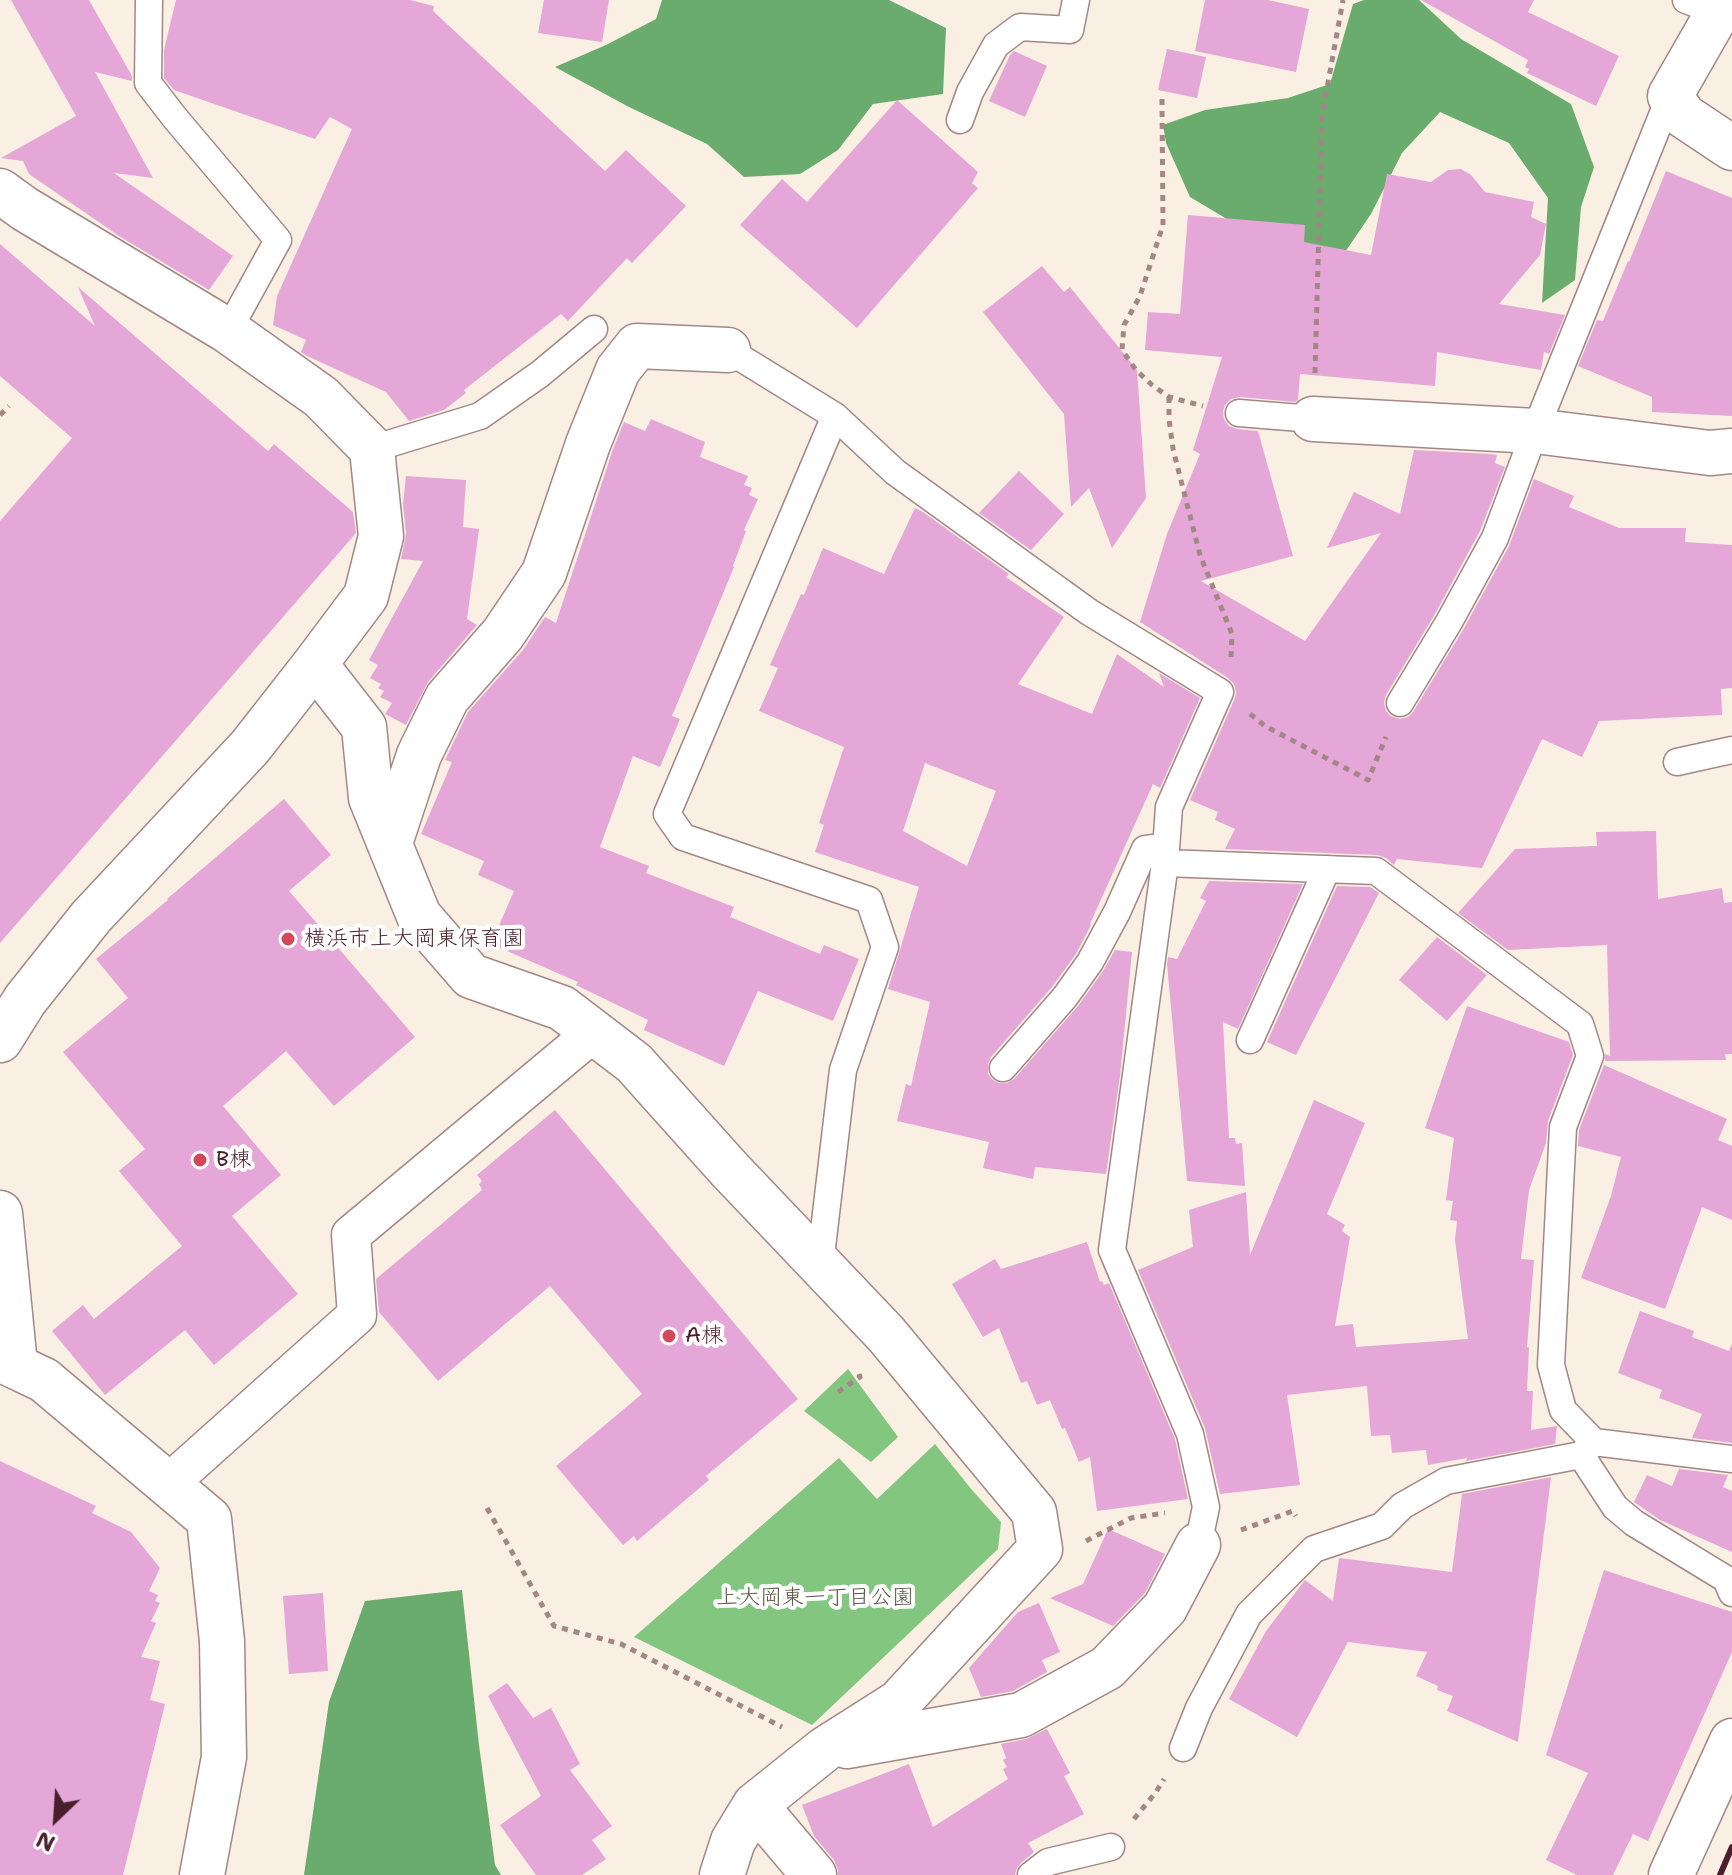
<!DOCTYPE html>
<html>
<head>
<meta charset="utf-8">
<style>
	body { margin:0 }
	#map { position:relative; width:1732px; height:1875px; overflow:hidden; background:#f9efe2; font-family:"Shantell Sans",sans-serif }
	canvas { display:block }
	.north { position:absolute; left:16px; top:1779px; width:80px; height:80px; -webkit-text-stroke:6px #fff; paint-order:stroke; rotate:205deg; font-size:22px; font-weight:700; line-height:32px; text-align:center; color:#4a1f2b }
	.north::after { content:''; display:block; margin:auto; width:28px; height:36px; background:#4a1f2b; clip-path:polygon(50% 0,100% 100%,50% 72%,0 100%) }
</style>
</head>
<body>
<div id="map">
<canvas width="1732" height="1875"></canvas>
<div class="north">N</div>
</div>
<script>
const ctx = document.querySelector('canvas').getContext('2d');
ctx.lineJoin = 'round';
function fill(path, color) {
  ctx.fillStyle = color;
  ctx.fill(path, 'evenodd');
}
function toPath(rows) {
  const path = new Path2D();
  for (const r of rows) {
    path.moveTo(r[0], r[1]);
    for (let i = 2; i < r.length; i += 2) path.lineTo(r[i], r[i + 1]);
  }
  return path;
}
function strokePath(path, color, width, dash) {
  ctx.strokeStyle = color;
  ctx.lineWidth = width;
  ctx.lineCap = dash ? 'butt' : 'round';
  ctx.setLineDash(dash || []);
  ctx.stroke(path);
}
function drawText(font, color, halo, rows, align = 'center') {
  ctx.font = font + ' "Shantell Sans","Klee One",sans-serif';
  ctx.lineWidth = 8;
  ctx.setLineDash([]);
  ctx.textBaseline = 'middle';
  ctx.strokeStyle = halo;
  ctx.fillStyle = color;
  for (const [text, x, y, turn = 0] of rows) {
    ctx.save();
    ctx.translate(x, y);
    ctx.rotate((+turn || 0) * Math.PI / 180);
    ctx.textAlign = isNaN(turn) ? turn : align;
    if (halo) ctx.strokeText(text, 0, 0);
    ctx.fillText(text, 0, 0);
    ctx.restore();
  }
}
fill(toPath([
	[848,1369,898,1437,871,1462,804,1411],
	[935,1444,972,1490,1001,1522,998,1549,812,1725,634,1637,839,1458,877,1499]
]), '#83c680');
fill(toPath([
	[662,0,889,0,946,28,943,94,873,104,838,150,800,174,744,177,707,144,629,107,555,67,606,45,656,19],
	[1364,0,1419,0,1461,39,1571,104,1594,167,1581,207,1575,280,1542,303,1548,198,1509,143,1440,112,1402,153,1371,214,1343,255,1252,234,1190,197,1166,143,1163,125,1205,110,1288,98,1330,84,1353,4],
	[462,1590,479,1745,495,1865,501,1875,304,1875,329,1702,365,1601]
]), '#6aab6e');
fill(toPath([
	[11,0,89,0,132,76,132,81,95,72,153,178,114,173,233,256,209,290,119,236,29,174,23,161,1,158,76,116],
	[176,0,410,0,434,6,433,11,605,171,626,150,686,206,632,263,627,258,568,321,561,314,464,390,466,393,444,410,409,421,386,392,307,356,301,352,306,340,273,325,277,296,352,129,330,117,315,139,174,90,164,78,164,50],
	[544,0,609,0,602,42,538,33],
	[1205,0,1268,0,1309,9,1296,72,1195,51],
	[1421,0,1534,0,1528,12,1619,56,1596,106,1527,73,1529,69,1525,67,1528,60],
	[1167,49,1206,57,1197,98,1158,90],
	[1014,51,1047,66,1025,117,989,101,1010,55],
	[897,100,978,172,972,183,978,188,857,328,740,225,782,179,807,202],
	[1461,169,1471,175,1485,192,1534,202,1531,217,1546,224,1540,255,1499,304,1565,315,1549,354,1544,352,1541,370,1437,352,1435,386,1300,374,1298,400,1296,402,1240,397,1231,399,1225,405,1223,411,1224,419,1229,426,1237,429,1258,431,1293,556,1201,581,1305,641,1381,533,1327,548,1354,492,1400,514,1414,450,1491,454,1497,455,1495,463,1505,467,1480,531,1435,614,1386,695,1384,703,1386,711,1391,716,1400,719,1408,717,1413,712,1463,630,1509,546,1534,479,1574,496,1569,507,1619,528,1686,528,1685,542,1732,545,1732,688,1721,689,1722,715,1599,721,1582,757,1542,739,1482,868,1397,859,1394,865,1386,858,1377,855,1225,849,1235,829,1215,820,1218,812,1190,800,1235,698,1236,692,1234,684,1228,678,1140,622,1167,534,1200,454,1193,450,1222,357,1145,350,1148,312,1180,314,1188,215,1305,225,1304,242,1371,255,1387,174,1431,182,1448,170],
	[1666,171,1732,198,1732,416,1652,412,1652,397,1578,366,1597,320,1603,321,1628,261,1629,262],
	[0,244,95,326,78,287,268,451,274,444,353,512,356,533,0,943,0,521,72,438,0,376],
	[1042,266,1064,292,1070,287,1137,370,1146,498,1112,548,1089,488,1071,507,1064,414,983,312],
	[651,419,705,442,700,457,748,476,744,485,752,488,749,495,758,499,744,530,746,531,733,566,734,567,672,716,680,719,660,767,633,756,600,847,649,866,646,873,734,907,730,917,820,954,824,945,859,959,833,1021,758,991,724,1066,644,1030,648,1020,576,985,578,982,491,944,514,891,478,875,484,861,421,834,452,762,445,760,468,712,523,650,545,617,556,623,613,449,624,422,645,431],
	[1019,471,1064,514,1031,550,979,513],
	[406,476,466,480,463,527,479,529,467,619,477,625,428,682,406,725,385,714,392,703,380,697,384,691,378,688,381,684,370,678,378,665,369,660,423,561,401,559,406,534,403,504],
	[915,508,923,512,1009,574,1006,577,1064,617,1018,684,1092,714,1117,654,1164,687,1159,673,1200,698,1160,788,1153,784,1090,924,1091,925,1076,954,1052,987,991,1057,988,1064,988,1074,993,1080,999,1083,1007,1083,1014,1079,1078,1006,1103,971,1115,950,1132,952,1120,1076,1106,1174,1035,1167,1033,1179,983,1168,989,1142,897,1121,906,1084,911,1086,930,1002,888,989,919,887,815,852,824,825,819,823,844,747,759,711,778,668,770,665,801,594,804,595,823,548,884,574],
	[925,763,996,791,967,866,903,831],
	[284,799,331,855,289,891,415,1037,334,1106,286,1051,223,1106,281,1175,232,1216,298,1294,214,1365,185,1330,105,1395,52,1331,83,1305,94,1319,182,1246,119,1171,145,1149,63,1052,128,998,96,959,168,900,167,899],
	[1656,831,1658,899,1722,888,1724,903,1732,902,1732,1054,1725,1054,1726,1060,1605,1061,1605,1054,1610,1056,1607,945,1508,950,1458,913,1515,849,1597,846,1596,832],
	[1209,881,1303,884,1238,1029,1223,1022,1229,1138,1235,1138,1236,1144,1242,1143,1245,1186,1187,1181,1167,964,1168,957,1177,959,1206,901,1200,898],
	[1337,886,1370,887,1379,893,1296,1055,1267,1042],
	[1437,937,1487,975,1447,1021,1399,980],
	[1467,1006,1569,1042,1573,1055,1548,1121,1546,1143,1529,1190,1521,1259,1534,1260,1527,1347,1529,1347,1527,1391,1533,1391,1531,1430,1557,1426,1555,1444,1466,1461,1467,1458,1428,1465,1426,1450,1392,1453,1390,1435,1371,1436,1367,1386,1287,1395,1300,1485,1220,1494,1205,1428,1138,1270,1193,1247,1189,1210,1246,1192,1250,1255,1314,1100,1365,1123,1327,1214,1345,1225,1342,1231,1350,1237,1335,1326,1353,1324,1356,1347,1468,1339,1455,1240,1457,1221,1450,1220,1453,1201,1446,1200,1454,1138,1425,1128],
	[1604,1065,1727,1119,1718,1140,1732,1146,1732,1220,1702,1207,1665,1309,1581,1278,1611,1196,1621,1157,1578,1146,1579,1130],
	[555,1110,798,1399,706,1476,709,1480,637,1541,634,1536,623,1545,556,1466,642,1394,550,1286,438,1381,379,1312,376,1279,482,1190,479,1184,482,1181,477,1175],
	[1087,1242,1100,1282,1102,1281,1104,1285,1109,1283,1175,1439,1188,1499,1097,1511,1090,1457,1079,1462,1065,1428,1062,1429,1050,1400,1037,1405,1027,1381,1021,1383,999,1328,983,1337,952,1284,995,1259,1001,1269],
	[1640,1311,1694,1331,1692,1337,1729,1351,1732,1344,1732,1443,1692,1438,1702,1414,1659,1398,1662,1390,1618,1373],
	[0,1461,96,1506,92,1513,131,1532,160,1568,149,1591,158,1595,155,1601,160,1603,151,1621,156,1623,141,1657,160,1661,150,1700,165,1704,123,1875,0,1875],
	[1679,1469,1728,1475,1723,1487,1732,1491,1732,1552,1660,1520,1634,1502,1647,1475,1672,1486],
	[1551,1477,1518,1742,1447,1711,1453,1696,1437,1690,1438,1686,1416,1676,1427,1652,1348,1642,1297,1737,1229,1699,1266,1631,1305,1580,1333,1601,1339,1558,1452,1572,1462,1494],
	[1108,1529,1165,1554,1145,1593,1113,1626,1050,1598,1083,1584],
	[1604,1570,1732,1612,1732,1652,1648,1841,1633,1834,1613,1875,1577,1875,1546,1860,1588,1773,1546,1755],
	[323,1593,328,1671,289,1674,283,1596],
	[1039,1603,1060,1652,1042,1660,1047,1672,1013,1691,981,1697,969,1668,1018,1612],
	[507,1683,533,1718,551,1708,580,1764,570,1770,612,1826,592,1840,606,1859,582,1875,536,1875,500,1825,541,1796,488,1696],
	[1047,1729,1070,1773,1064,1776,1084,1814,1028,1843,1034,1852,1021,1863,1017,1868,1015,1875,838,1875,838,1870,834,1860,814,1836,802,1805,909,1764,933,1827,1008,1779,1003,1769,1007,1767,1003,1760,1006,1758,1001,1744,1026,1739]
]), '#e4a7d8');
const service = toPath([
	[149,0,148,83,175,118,278,240,228,331],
	[1686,0,1718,12],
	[960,120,970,92,996,45,1020,27,1070,30,1076,0],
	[728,350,835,416,895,472,1089,612,1220,692,1169,807,1165,863,1112,1250,1190,1434,1206,1507,1198,1545],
	[1239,413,1313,419],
	[372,449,480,416,540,374,594,329],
	[1400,703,1449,622,1495,538,1535,431,1670,96],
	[1677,762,1732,750],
	[1165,863,1376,871,1580,1024,1590,1056,1563,1127,1551,1365,1563,1410,1594,1442,1732,1459],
	[1250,1040,1327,869],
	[1003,1068,1065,997,1090,962,1117,912,1145,849,1166,846],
	[820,1264,843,1070,885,947,869,900,683,837,667,814,835,416],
	[1581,1455,1615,1507,1634,1523,1726,1579,1732,1593],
	[1183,1748,1199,1708,1249,1614,1314,1549,1382,1526,1402,1506,1446,1481,1581,1455,1594,1442],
	[1031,1875,1048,1862,1111,1847]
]);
const pedestrian = toPath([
	[168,1484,357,1315,351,1235,594,1032]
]);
const minor = toPath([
	[1725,0,1670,96,1684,116,1732,148],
	[0,191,25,209,228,331,321,397,372,449,381,536,366,596,315,664,250,747,91,917,25,1000,0,1040],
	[1313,419,1535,431,1710,453,1732,451],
	[315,664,364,727,371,798,419,916,471,976,562,1008,634,1063,729,1169,886,1334,1034,1512,1040,1549,899,1702,825,1749,755,1805,733,1841,722,1875],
	[390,843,419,755,447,698,503,634,544,573,588,444,618,370,637,346,728,350],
	[0,1213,15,1365],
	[0,1359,44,1380,209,1519,222,1641,224,1757,202,1875],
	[847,1746,1021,1715,1107,1668,1165,1608,1198,1545],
	[755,1805,814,1875]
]);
const tertiary = toPath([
	[1671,1875,1732,1741]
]);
strokePath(service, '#a28786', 29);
strokePath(pedestrian, '#a28786', 41);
strokePath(minor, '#a28786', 47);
strokePath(tertiary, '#a28786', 47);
strokePath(toPath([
	[1162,99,1163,225,1140,296,1124,325,1122,350,1136,370,1152,385,1169,397,1203,406],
	[1315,373,1322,116,1343,0],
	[1169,397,1169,419,1173,449,1200,555,1232,634,1231,657],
	[0,415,9,406],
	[1250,714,1265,726,1368,780,1386,737],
	[838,1392,860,1377,859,1374],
	[487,1508,554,1626,621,1644,782,1727],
	[1241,1530,1293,1511,1296,1516],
	[1086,1541,1131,1518,1165,1513],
	[1134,1819,1156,1792,1164,1779]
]), '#a28786', 5, [6, 6]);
strokePath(service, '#fff', 26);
strokePath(pedestrian, '#fff', 38);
strokePath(minor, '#fff', 44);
strokePath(tertiary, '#fff', 44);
strokePath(toPath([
	[1720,1875,1732,1847]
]), '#4a1f2b', 6);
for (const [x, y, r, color] of [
	[288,939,8,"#d1495b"],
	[200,1160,8,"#d1495b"],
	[669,1336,8,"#d1495b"]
]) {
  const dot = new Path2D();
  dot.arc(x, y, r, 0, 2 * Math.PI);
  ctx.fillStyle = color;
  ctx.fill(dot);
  strokePath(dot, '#fff', 3);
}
drawText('22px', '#4a1f2b', '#fff', [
	["横浜市上大岡東保育園",304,939],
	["B棟",216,1160],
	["A棟",685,1336]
], 'left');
drawText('22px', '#5e5949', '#fff', [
	["上大岡東一丁目公園",815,1598]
]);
</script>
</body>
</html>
